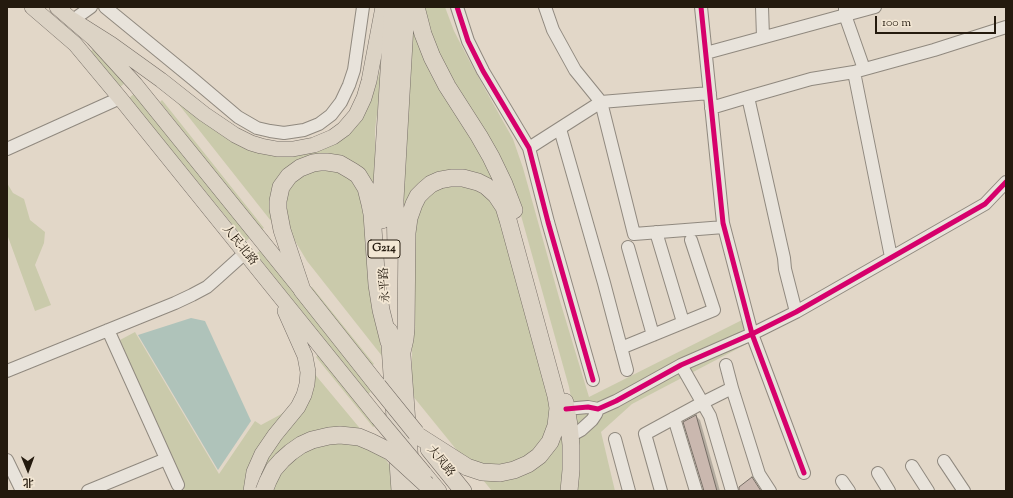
<!DOCTYPE html>
<html>
<head>
<meta charset="utf-8">
<style>
	body { margin:0 }
	#map { position:relative; width:1013px; height:498px; overflow:hidden; background:#e2d7c8; font-family:"Sorts Mill Goudy","Noto Serif SC",serif }
	canvas { display:block }
	.frame { position:absolute; inset:0; border:8px solid #241a0e; pointer-events:none }
	.north { position:absolute; left:8px; top:450px; width:40px; height:40px; -webkit-text-stroke:3px #f3e7d4; paint-order:stroke; rotate:179deg; font-size:11px; font-weight:700; line-height:16px; text-align:center; color:#241a0e }
	.north::after { content:''; display:block; margin:auto; width:14px; height:18px; background:#241a0e; clip-path:polygon(50% 0,100% 100%,50% 72%,0 100%) }
	.scale { position:absolute; left:875px; top:16px; width:121px; height:18px; box-sizing:border-box; border:2px solid #241a0e; border-top:0; padding-left:5px; font-size:12px; line-height:14px; white-space:nowrap; color:#241a0e; -webkit-text-stroke:3px #f3e7d4; paint-order:stroke }
</style>
</head>
<body>
<div id="map">
<canvas width="1013" height="498"></canvas>
<div class="frame"></div>
<div class="north">北</div>
<div class="scale">100 m</div>
</div>
<script>
const ctx = document.querySelector('canvas').getContext('2d');
ctx.lineJoin = 'round';
function fill(path, color) {
  ctx.fillStyle = color;
  ctx.fill(path, 'evenodd');
}
function toPath(rows) {
  const path = new Path2D();
  for (const r of rows) {
    path.moveTo(r[0], r[1]);
    for (let i = 2; i < r.length; i += 2) path.lineTo(r[i], r[i + 1]);
  }
  return path;
}
function strokePath(path, color, width, dash) {
  ctx.strokeStyle = color;
  ctx.lineWidth = width;
  ctx.lineCap = dash ? 'butt' : 'round';
  ctx.setLineDash(dash || []);
  ctx.stroke(path);
}
function drawText(font, color, halo, rows, align = 'center') {
  ctx.font = font + ' "Sorts Mill Goudy","Noto Serif SC",serif';
  ctx.lineWidth = 3.5;
  ctx.setLineDash([]);
  ctx.textBaseline = 'middle';
  ctx.strokeStyle = halo;
  ctx.fillStyle = color;
  for (const [text, x, y, turn = 0] of rows) {
    ctx.save();
    ctx.translate(x, y);
    ctx.rotate((+turn || 0) * Math.PI / 180);
    ctx.textAlign = isNaN(turn) ? turn : align;
    if (halo) ctx.strokeText(text, 0, 0);
    ctx.fillText(text, 0, 0);
    ctx.restore();
  }
}
fill(toPath([
	[410,7,499,183,455,171,401,221],
	[422,7,445,7,454,31,471,64,513,139,523,168,560,301,589,397,750,316,758,338,632,404,601,432,615,491,573,491,575,418,569,387,515,194,445,69],
	[386,11,382,78,375,129,375,145,377,199,319,156,272,202,271,221,165,87,214,129,298,155,370,102,375,88,380,71],
	[93,49,125,83,120,87,89,53],
	[135,93,251,237,246,241,129,98],
	[162,100,264,228,261,230,160,102],
	[333,169,354,181,365,203,373,295,382,356,307,261,295,241,288,227,283,207,289,187,306,172],
	[7,183,13,193,24,199,30,220,45,232,44,243,35,265,51,305,35,311,7,234],
	[453,184,478,189,494,205,500,214,554,410,539,449,501,468,464,459,412,395,412,231,415,213,431,191],
	[261,250,373,390,368,394,256,254],
	[312,287,374,364,371,366,310,289],
	[135,332,219,474,255,421,261,425,287,411,246,491,185,491,120,340],
	[318,355,375,426,373,427,316,357],
	[313,372,363,432,336,430,256,484,258,476],
	[564,431,562,491,492,491,483,480,498,479],
	[342,440,376,451,386,460,392,469,392,491,270,491,275,478,301,449]
]), '#cacaab');
fill(toPath([
	[191,318,205,321,251,421,218,470,138,335]
]), '#afc3ba');
fill(toPath([
	[696,416,700,420,720,491,705,491]
]), '#0003');
const building = toPath([
	[696,415,717,491,704,491,683,422,696,415],
	[752,477,761,491,739,491,739,487,752,477]
]);
fill(building, '#cab8af');
strokePath(building, '#766e66', 1);
const minor = toPath([
	[105,7,193,79,238,117,257,128,270,131,284,133,304,130,319,124,331,115,341,102,349,85,354,70,363,7],
	[457,7,468,41,483,71,529,148,548,222,593,380],
	[545,7,553,30,575,70,601,102,634,234,724,227],
	[701,7,723,223,752,334,804,473],
	[762,7,763,37],
	[845,7,845,15,864,69],
	[73,20,91,7],
	[706,53,875,7],
	[854,72,891,257],
	[748,97,784,258,785,269,796,312],
	[711,108,748,97,811,79,854,72,934,50,1006,27],
	[560,129,604,283,627,370],
	[529,148,601,102,710,93],
	[7,149,120,98],
	[656,232,683,322],
	[628,247,653,335],
	[108,330,178,485],
	[621,348,714,310,691,240],
	[681,365,710,416,732,491],
	[726,365,732,388,759,474,770,491],
	[7,371,175,303,192,295,207,287,215,280,245,253],
	[566,409,588,407,598,409,616,401,681,365,752,334,796,312,985,204,1006,182],
	[674,418,696,491],
	[570,436,581,430,592,420,596,414,598,409],
	[615,439,629,491],
	[7,460,22,491],
	[944,461,964,491],
	[912,466,928,491],
	[878,473,889,491],
	[842,481,849,491],
	[88,491,166,459],
	[661,491,645,434,702,403,732,388]
]);
const major = toPath([
	[32,7,75,44,120,98,378,418],
	[57,7,93,38,135,84,299,287],
	[73,20,111,44,161,80,204,114,235,135,251,143,261,146,277,149,293,149,314,145,333,137,344,129,356,115,364,98,369,81,383,7],
	[424,473,439,491],
	[251,491,254,472,262,454,275,435,298,407,304,395,307,384,308,372,305,356,285,311]
]);
const highway = toPath([
	[416,7,423,34,432,57,447,86,479,136,491,157,504,184,514,210],
	[382,220,381,199,393,7],
	[396,249,395,200,406,7],
	[389,331,400,491],
	[401,342,412,491],
	[402,352,405,339,406,329,407,233,409,218,414,204,418,196,424,190,431,184,440,180,451,178,463,178,478,182,486,186,496,195,504,207,508,220,556,396,558,408,556,426,550,442,539,456,528,464,514,470,500,473,482,472,467,467,420,437],
	[378,386,302,290,282,230,278,209,278,201,281,187,289,176,300,168,313,163,320,162,327,162,340,164,352,171,358,175,366,188,370,204,372,214,377,285,381,310,389,342],
	[565,402,569,425,571,445,571,470,569,491],
	[429,449,463,491]
]);
strokePath(minor, '#90897f', 14);
strokePath(major, '#766e66', 16);
strokePath(highway, '#766e66', 18);
strokePath(minor, '#e8e3db', 12);
strokePath(major, '#dcd3c5', 15);
strokePath(highway, '#dcd3c5', 17);
const majorBridge = toPath([
	[378,418,424,473]
]);
const highwayBridge = toPath([
	[378,386,416,433],
	[264,491,268,481,274,469,282,460,291,452,301,445,312,440,329,436,340,435,359,437,371,442,391,452,427,485]
]);
strokePath(majorBridge, '#766e66', 16, []);
strokePath(highwayBridge, '#766e66', 18, []);
strokePath(majorBridge, '#dcd3c5', 15);
strokePath(highwayBridge, '#dcd3c5', 17);
strokePath(toPath([
	[457,7,468,41,483,71,529,148,548,222,593,380],
	[701,7,723,223,752,334,804,473],
	[566,409,588,407,598,409,616,401,681,365,752,334,796,312,985,204,1006,182]
]), '#d6006c', 5);
for (const [x, y, w] of [
	[384,249,32]
]) {
  const box = new Path2D();
  box.roundRect(x - w / 2, y - 9, w, 18, 3);
  ctx.fillStyle = '#f3e7d4';
  ctx.fill(box);
  strokePath(box, '#241a0e', 1);
}
drawText('bold 11px', '#241a0e', null, [
	["G214",384,249]
]);
drawText('12px', '#241a0e', '#f3e7d4', [
	["人民北路",239,246,51],
	["永平路",386,285,-93],
	["大凤路",440,462,51]
]);
</script>
</body>
</html>
